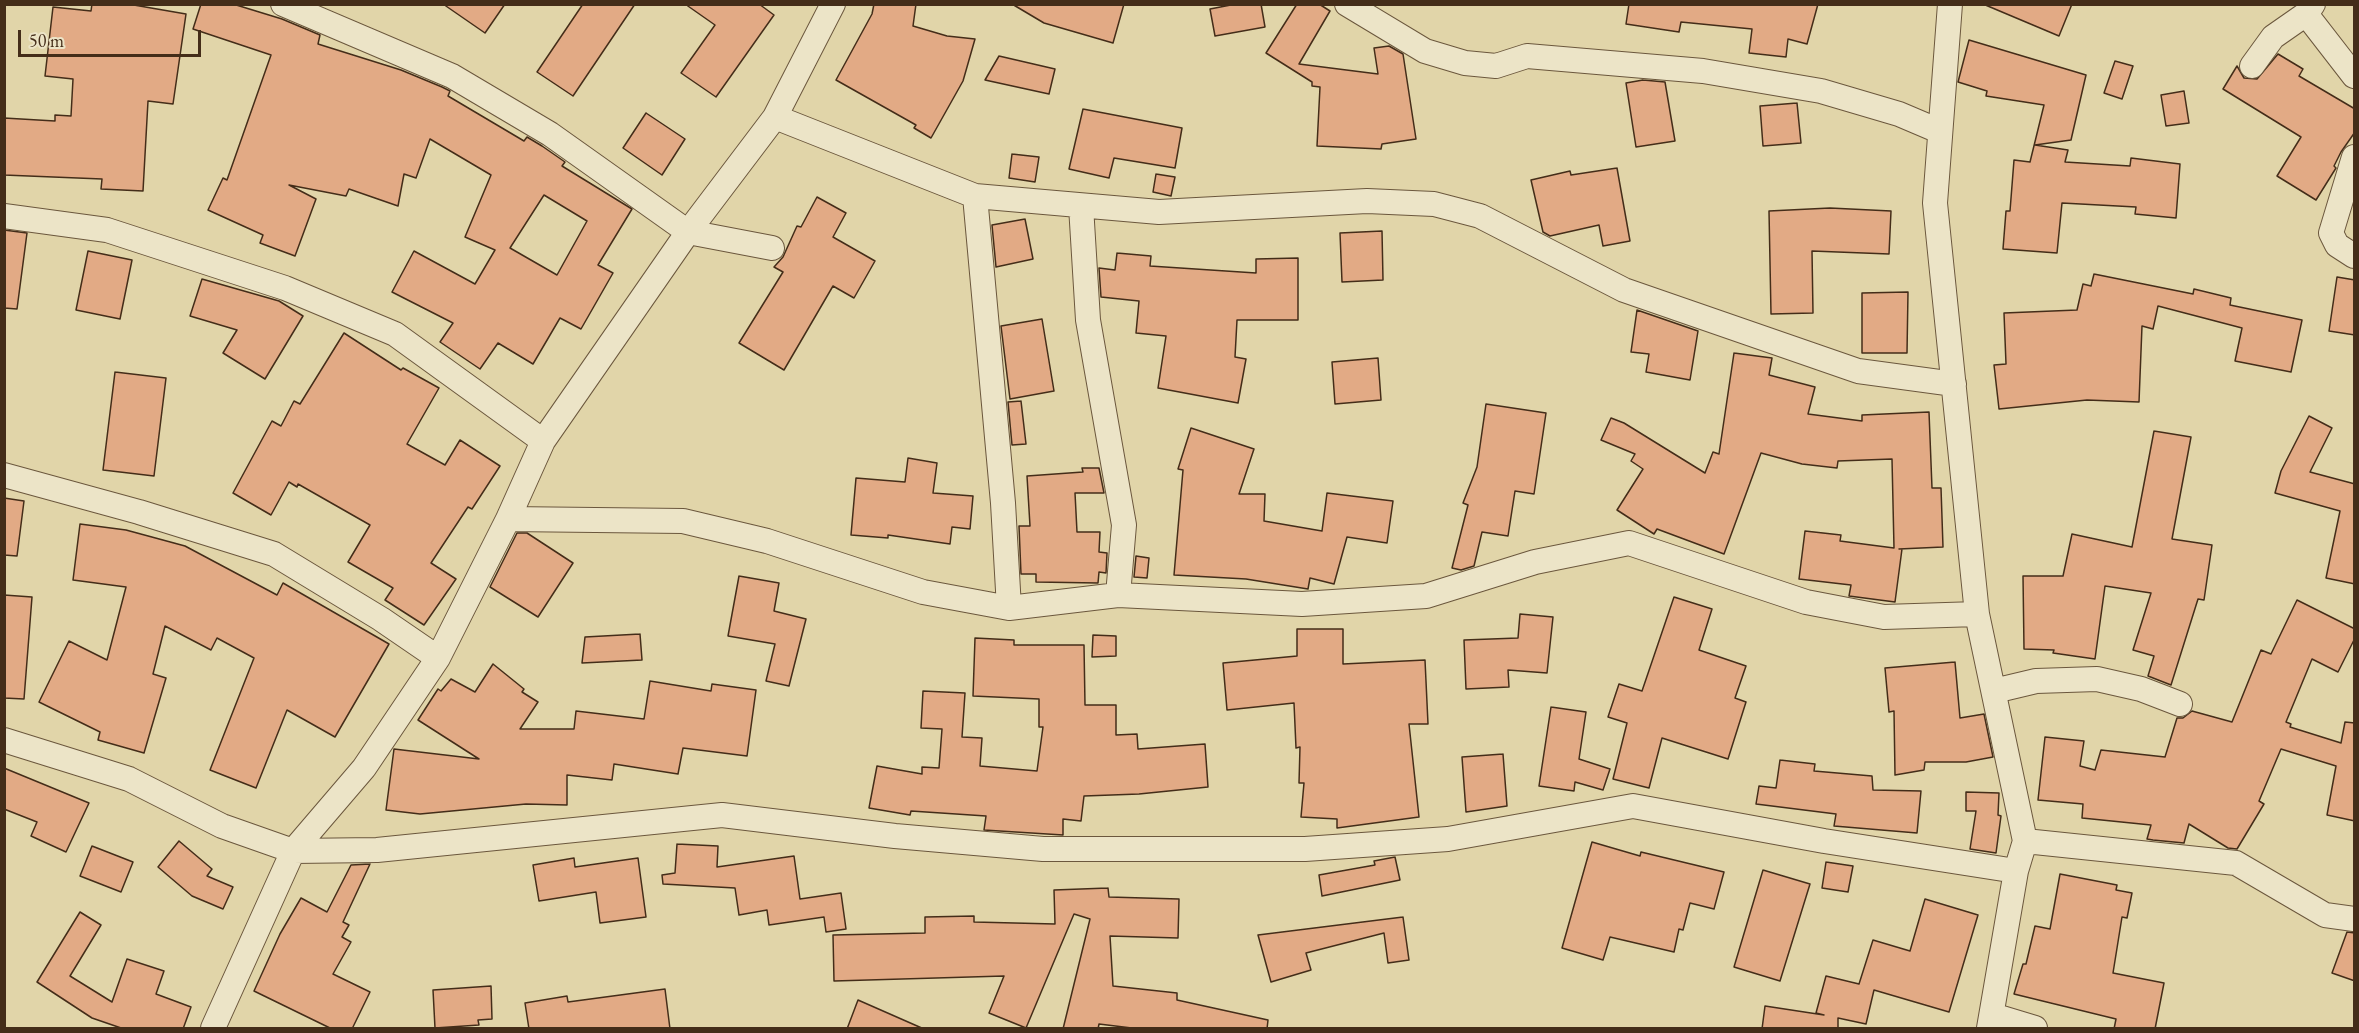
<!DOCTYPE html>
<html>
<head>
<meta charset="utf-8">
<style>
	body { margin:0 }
	#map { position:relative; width:2359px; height:1033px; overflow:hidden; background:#e1d5a9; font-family:"EB Garamond",serif }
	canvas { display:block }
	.frame { position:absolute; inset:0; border:6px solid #442d19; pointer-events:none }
	.scale { position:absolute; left:18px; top:30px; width:183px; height:27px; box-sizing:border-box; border:3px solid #442d19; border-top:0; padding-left:8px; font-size:18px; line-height:21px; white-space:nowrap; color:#442d19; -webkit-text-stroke:4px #ece4c7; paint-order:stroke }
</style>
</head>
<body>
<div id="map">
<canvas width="2359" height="1033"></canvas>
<div class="frame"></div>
<div class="scale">50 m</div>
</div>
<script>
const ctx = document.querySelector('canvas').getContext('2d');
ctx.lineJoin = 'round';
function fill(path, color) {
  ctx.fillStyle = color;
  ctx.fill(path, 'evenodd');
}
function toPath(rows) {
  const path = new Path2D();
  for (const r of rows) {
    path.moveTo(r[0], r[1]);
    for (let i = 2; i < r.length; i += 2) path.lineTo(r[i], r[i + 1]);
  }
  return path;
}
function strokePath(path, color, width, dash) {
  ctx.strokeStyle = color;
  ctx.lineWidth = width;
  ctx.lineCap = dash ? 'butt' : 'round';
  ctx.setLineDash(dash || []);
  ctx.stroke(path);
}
const building = toPath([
	[92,4,128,4,186,14,173,104,148,101,143,191,101,189,102,179,4,175,4,118,55,121,55,115,71,116,73,79,45,76,53,7,91,11,92,4],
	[201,4,233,4,282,19,320,35,318,44,401,70,442,87,450,91,448,96,524,141,527,137,542,146,565,162,562,166,632,209,598,265,613,273,581,329,560,318,533,364,498,343,480,369,440,342,453,323,392,292,414,251,475,284,495,250,465,237,491,175,430,139,416,178,404,174,398,206,349,189,346,196,289,185,316,199,295,256,260,243,263,235,208,210,223,178,227,180,271,55,193,29,201,4],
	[544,195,587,221,557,275,510,248,544,195],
	[443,4,505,4,485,33,443,4],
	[583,4,635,4,573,96,537,72,583,4],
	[685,4,759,4,774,15,716,97,681,73,715,25,685,4],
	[874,4,916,4,913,26,947,36,975,39,963,81,931,138,914,128,916,125,836,80,872,14,874,4],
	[1012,4,1124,4,1113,43,1044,23,1012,4],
	[1236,4,1261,4,1265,27,1215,36,1210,9,1236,4],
	[1297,4,1319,4,1330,11,1299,64,1378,74,1374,48,1389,46,1403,54,1416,139,1382,144,1381,149,1317,146,1320,87,1312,86,1312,82,1266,53,1297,4],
	[1629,4,1818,4,1807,44,1788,39,1786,57,1749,53,1752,29,1681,22,1679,32,1626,24,1629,4],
	[1983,4,2072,4,2059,36,1983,4],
	[1969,40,2086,75,2071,140,2035,145,2068,150,2065,162,2130,166,2131,158,2180,164,2176,218,2135,214,2136,207,2062,203,2057,253,2003,249,2006,211,2010,211,2014,160,2030,162,2044,105,1986,96,1987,91,1958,82,1969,40],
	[2278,54,2303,69,2299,76,2355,109,2355,132,2341,152,2334,166,2336,168,2316,200,2277,176,2301,137,2223,89,2237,66,2244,78,2257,79,2278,54],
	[999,56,1055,69,1049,94,985,80,999,56],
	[2115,61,2133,66,2122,99,2104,93,2115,61],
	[1643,80,1665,82,1675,141,1636,147,1626,83,1643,80],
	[2184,91,2189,123,2166,126,2161,95,2184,91],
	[1797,103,1801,143,1763,146,1760,106,1797,103],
	[1083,109,1182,128,1175,168,1114,158,1109,178,1069,169,1083,109],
	[646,113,685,139,662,175,623,148,646,113],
	[1012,154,1039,157,1035,182,1009,178,1012,154],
	[1617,168,1630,241,1603,246,1599,225,1550,236,1543,232,1531,180,1570,171,1571,175,1617,168],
	[1156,174,1175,177,1171,196,1153,192,1156,174],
	[817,197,846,213,833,237,875,261,854,298,833,286,784,370,739,343,783,272,774,267,783,257,797,226,801,227,817,197],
	[1830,208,1891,211,1889,254,1812,251,1813,313,1771,314,1769,211,1830,208],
	[1025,219,1033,259,996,267,992,225,1025,219],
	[4,230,27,233,17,309,4,308,4,230],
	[1382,231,1383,280,1342,282,1340,233,1382,231],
	[88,251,132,260,120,319,76,310,88,251],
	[1117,253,1151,256,1150,266,1256,273,1256,259,1298,258,1298,320,1237,320,1235,357,1246,359,1238,403,1158,388,1166,336,1136,333,1139,301,1101,297,1099,268,1115,270,1117,253],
	[2094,274,2193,294,2194,289,2231,298,2230,305,2302,320,2291,372,2235,361,2242,328,2158,306,2153,329,2142,326,2139,402,2087,400,1999,409,1994,365,2006,364,2004,313,2077,310,2083,284,2091,286,2094,274],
	[2337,277,2355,280,2355,335,2329,331,2337,277],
	[202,279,279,301,303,316,265,379,223,353,237,330,190,316,202,279],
	[1908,292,1907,353,1862,353,1862,293,1908,292],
	[1637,310,1698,331,1690,380,1646,372,1649,354,1631,352,1637,310],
	[1042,319,1054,391,1010,399,1001,326,1042,319],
	[344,333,401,370,403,368,439,388,407,444,445,465,460,440,500,466,472,509,468,507,431,563,456,579,424,625,385,600,393,588,348,562,370,525,298,484,297,487,289,482,271,515,233,493,272,421,281,426,294,401,300,404,344,333],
	[1734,353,1772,358,1769,375,1815,387,1808,414,1862,421,1862,415,1929,412,1932,488,1941,488,1943,547,1899,549,1902,549,1895,602,1849,596,1851,585,1799,579,1805,531,1841,535,1840,541,1894,548,1892,459,1838,461,1837,468,1802,464,1761,453,1724,554,1657,529,1654,534,1617,510,1643,469,1631,461,1635,454,1601,440,1611,418,1624,423,1705,473,1713,452,1719,454,1734,353],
	[1378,358,1381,400,1335,404,1332,362,1378,358],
	[115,372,166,378,154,476,103,470,115,372],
	[1021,401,1026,444,1012,445,1008,402,1021,401],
	[1486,404,1546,413,1534,494,1515,491,1508,536,1482,532,1474,566,1461,570,1452,568,1468,505,1463,503,1477,467,1486,404],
	[2309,416,2332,428,2310,472,2355,484,2355,584,2326,578,2340,511,2275,493,2281,471,2309,416],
	[1191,428,1254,449,1239,494,1265,494,1264,521,1322,531,1327,493,1393,501,1387,543,1347,537,1334,584,1310,578,1308,589,1246,579,1174,575,1183,470,1178,469,1191,428],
	[2154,431,2191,437,2172,539,2212,545,2204,600,2198,599,2171,685,2148,676,2154,656,2133,650,2151,593,2105,586,2095,659,2053,653,2054,650,2024,649,2023,576,2063,576,2072,534,2132,547,2154,431],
	[908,458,937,463,933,493,973,496,970,529,952,527,950,544,888,535,888,538,851,535,856,478,905,482,908,458],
	[1082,468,1099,468,1104,493,1075,493,1077,532,1100,532,1099,552,1107,553,1106,573,1099,572,1098,583,1036,582,1036,574,1021,574,1019,526,1030,526,1027,476,1083,472,1082,468],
	[4,498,24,501,17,556,4,555,4,498],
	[80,524,126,530,185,546,277,595,283,583,389,644,335,737,287,710,256,788,210,770,254,658,217,638,211,650,165,626,153,674,166,678,144,753,98,740,100,732,39,702,69,641,107,660,126,587,73,580,80,524],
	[517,533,527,533,573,563,538,617,490,587,517,533],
	[1136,556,1149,558,1147,578,1134,577,1136,556],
	[739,576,779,583,774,611,806,619,789,686,766,681,775,644,728,636,739,576],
	[4,595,32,597,24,699,4,698,4,595],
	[1674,597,1712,609,1699,650,1746,666,1735,698,1746,702,1728,759,1662,738,1649,788,1613,779,1627,723,1608,717,1619,684,1642,691,1674,597],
	[2297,600,2355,629,2355,638,2338,672,2312,659,2286,722,2291,724,2290,727,2341,743,2345,722,2355,723,2355,821,2327,815,2336,766,2281,749,2259,801,2264,804,2237,849,2228,848,2189,824,2184,843,2153,840,2147,839,2151,825,2082,818,2083,804,2038,800,2045,737,2084,741,2080,766,2095,770,2101,750,2165,757,2177,718,2183,718,2192,711,2232,722,2261,650,2271,654,2297,600],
	[1520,614,1553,617,1547,673,1508,670,1509,687,1466,689,1464,640,1518,638,1520,614],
	[1297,629,1343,629,1343,664,1425,660,1428,724,1409,724,1419,817,1337,828,1337,819,1301,817,1304,783,1299,783,1300,747,1296,748,1294,703,1227,710,1223,663,1297,656,1297,629],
	[640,634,642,660,582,663,585,637,640,634],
	[1093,635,1116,636,1116,656,1092,657,1093,635],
	[975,638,1014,640,1014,645,1084,645,1085,705,1116,705,1116,735,1137,734,1138,749,1205,744,1208,787,1139,794,1084,796,1081,821,1063,819,1063,835,984,830,986,816,911,811,910,815,869,808,877,766,922,774,922,767,939,768,942,729,921,728,923,691,965,693,962,737,982,738,980,766,1037,771,1043,727,1039,727,1039,699,973,696,975,638],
	[1955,662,1960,718,1984,714,1993,757,1966,762,1925,762,1924,770,1895,775,1894,711,1889,712,1885,668,1955,662],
	[493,664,524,689,522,692,538,702,520,729,574,729,576,711,644,719,650,681,711,691,712,684,756,690,747,756,683,748,678,774,614,764,612,780,567,775,567,805,526,804,420,814,386,810,394,749,479,759,418,720,438,689,441,691,451,679,475,692,493,664],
	[1551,707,1586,712,1579,759,1610,769,1603,790,1575,782,1574,791,1539,786,1551,707],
	[1503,754,1507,806,1466,812,1462,757,1503,754],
	[1780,760,1815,764,1814,771,1872,776,1873,790,1921,791,1917,833,1834,826,1836,814,1756,804,1759,786,1776,788,1780,760],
	[4,768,89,803,66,852,31,836,37,822,4,809,4,768],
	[1966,792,1999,793,1998,815,2001,816,1996,853,1970,849,1976,811,1966,811,1966,792],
	[179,841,212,869,207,876,233,887,223,909,192,896,158,867,179,841],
	[1592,842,1640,856,1641,852,1724,872,1714,909,1690,903,1683,930,1679,929,1674,952,1610,937,1603,960,1562,948,1592,842],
	[677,844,718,846,717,867,794,856,800,899,841,893,846,929,826,932,824,917,769,925,767,910,739,915,735,888,663,884,662,875,675,873,677,844],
	[92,846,133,862,121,892,80,876,92,846],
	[1395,857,1400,880,1322,896,1319,875,1375,865,1374,861,1395,857],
	[574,858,575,867,638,858,646,917,600,923,596,892,539,901,533,865,574,858],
	[1826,862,1853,866,1848,892,1822,888,1826,862],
	[370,864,343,922,349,925,342,937,351,942,333,974,370,992,352,1029,332,1029,254,991,280,934,301,898,327,912,351,865,370,864],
	[1763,870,1810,884,1780,981,1734,967,1763,870],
	[2060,874,2117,885,2116,890,2132,893,2127,918,2122,917,2113,973,2164,983,2155,1029,2114,1029,2116,1019,2014,994,2023,964,2026,964,2035,926,2050,929,2060,874],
	[1108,888,1109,897,1179,899,1178,938,1110,936,1113,986,1177,993,1177,1000,1268,1020,1267,1029,1140,1029,1099,1024,1098,1029,1063,1029,1090,919,1074,914,1026,1028,989,1013,1004,976,834,981,833,935,925,933,925,917,974,916,974,922,1055,924,1054,890,1108,888],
	[1925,899,1978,915,1949,1012,1874,990,1866,1024,1838,1018,1838,1029,1762,1029,1765,1006,1824,1015,1816,1013,1826,976,1859,984,1873,940,1910,951,1925,899],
	[80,912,101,925,70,976,112,1002,127,959,164,971,156,994,191,1007,183,1029,124,1029,92,1018,37,982,80,912],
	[1403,917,1409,960,1388,963,1384,933,1306,953,1311,970,1271,982,1258,935,1403,917],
	[2347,932,2355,933,2355,981,2332,973,2347,932],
	[491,986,492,1019,478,1020,479,1025,435,1028,433,990,491,986],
	[665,989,670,1029,529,1029,525,1003,567,996,568,1002,665,989],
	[858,1000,924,1029,847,1029,858,1000]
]);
fill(building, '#e2aa85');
strokePath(building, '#442d19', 1.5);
const minor = toPath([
	[283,4,452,76,550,134,688,232,772,248],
	[1347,4,1425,51,1465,63,1496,66,1527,56,1703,71,1821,91,1899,114,1939,131],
	[1950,4,1935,203,1977,614,2025,841,2016,871,1989,1028],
	[2306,14,2354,76],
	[2252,66,2273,37,2306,14,2313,4],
	[775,117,975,196,1159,212,1367,201,1434,204,1480,216,1624,290,1858,371,1954,384],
	[2354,157,2331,233,2337,245,2354,256],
	[975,196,1003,503,1009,608],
	[1081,206,1088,320,1124,525,1118,595],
	[4,216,107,230,285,288,395,334,543,441],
	[4,475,139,512,274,554,381,619,438,658],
	[508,519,683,521,767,541,923,592,1009,608,1118,595,1302,604,1426,596,1535,562,1629,543,1806,602,1884,617,1977,614],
	[1994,691,2036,681,2097,679,2141,689,2180,704],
	[4,740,129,779,222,826,293,851,377,850,722,815,895,836,1043,849,1305,849,1448,839,1633,806,1824,841,2016,871],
	[2025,841,2236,863,2325,915,2354,919],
	[1992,1015,2035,1028],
	[213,1028,293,851,364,768,438,658,508,519,543,441,688,232,775,117,833,4]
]);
strokePath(minor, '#6b573d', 26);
strokePath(minor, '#ece4c7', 24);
</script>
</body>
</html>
